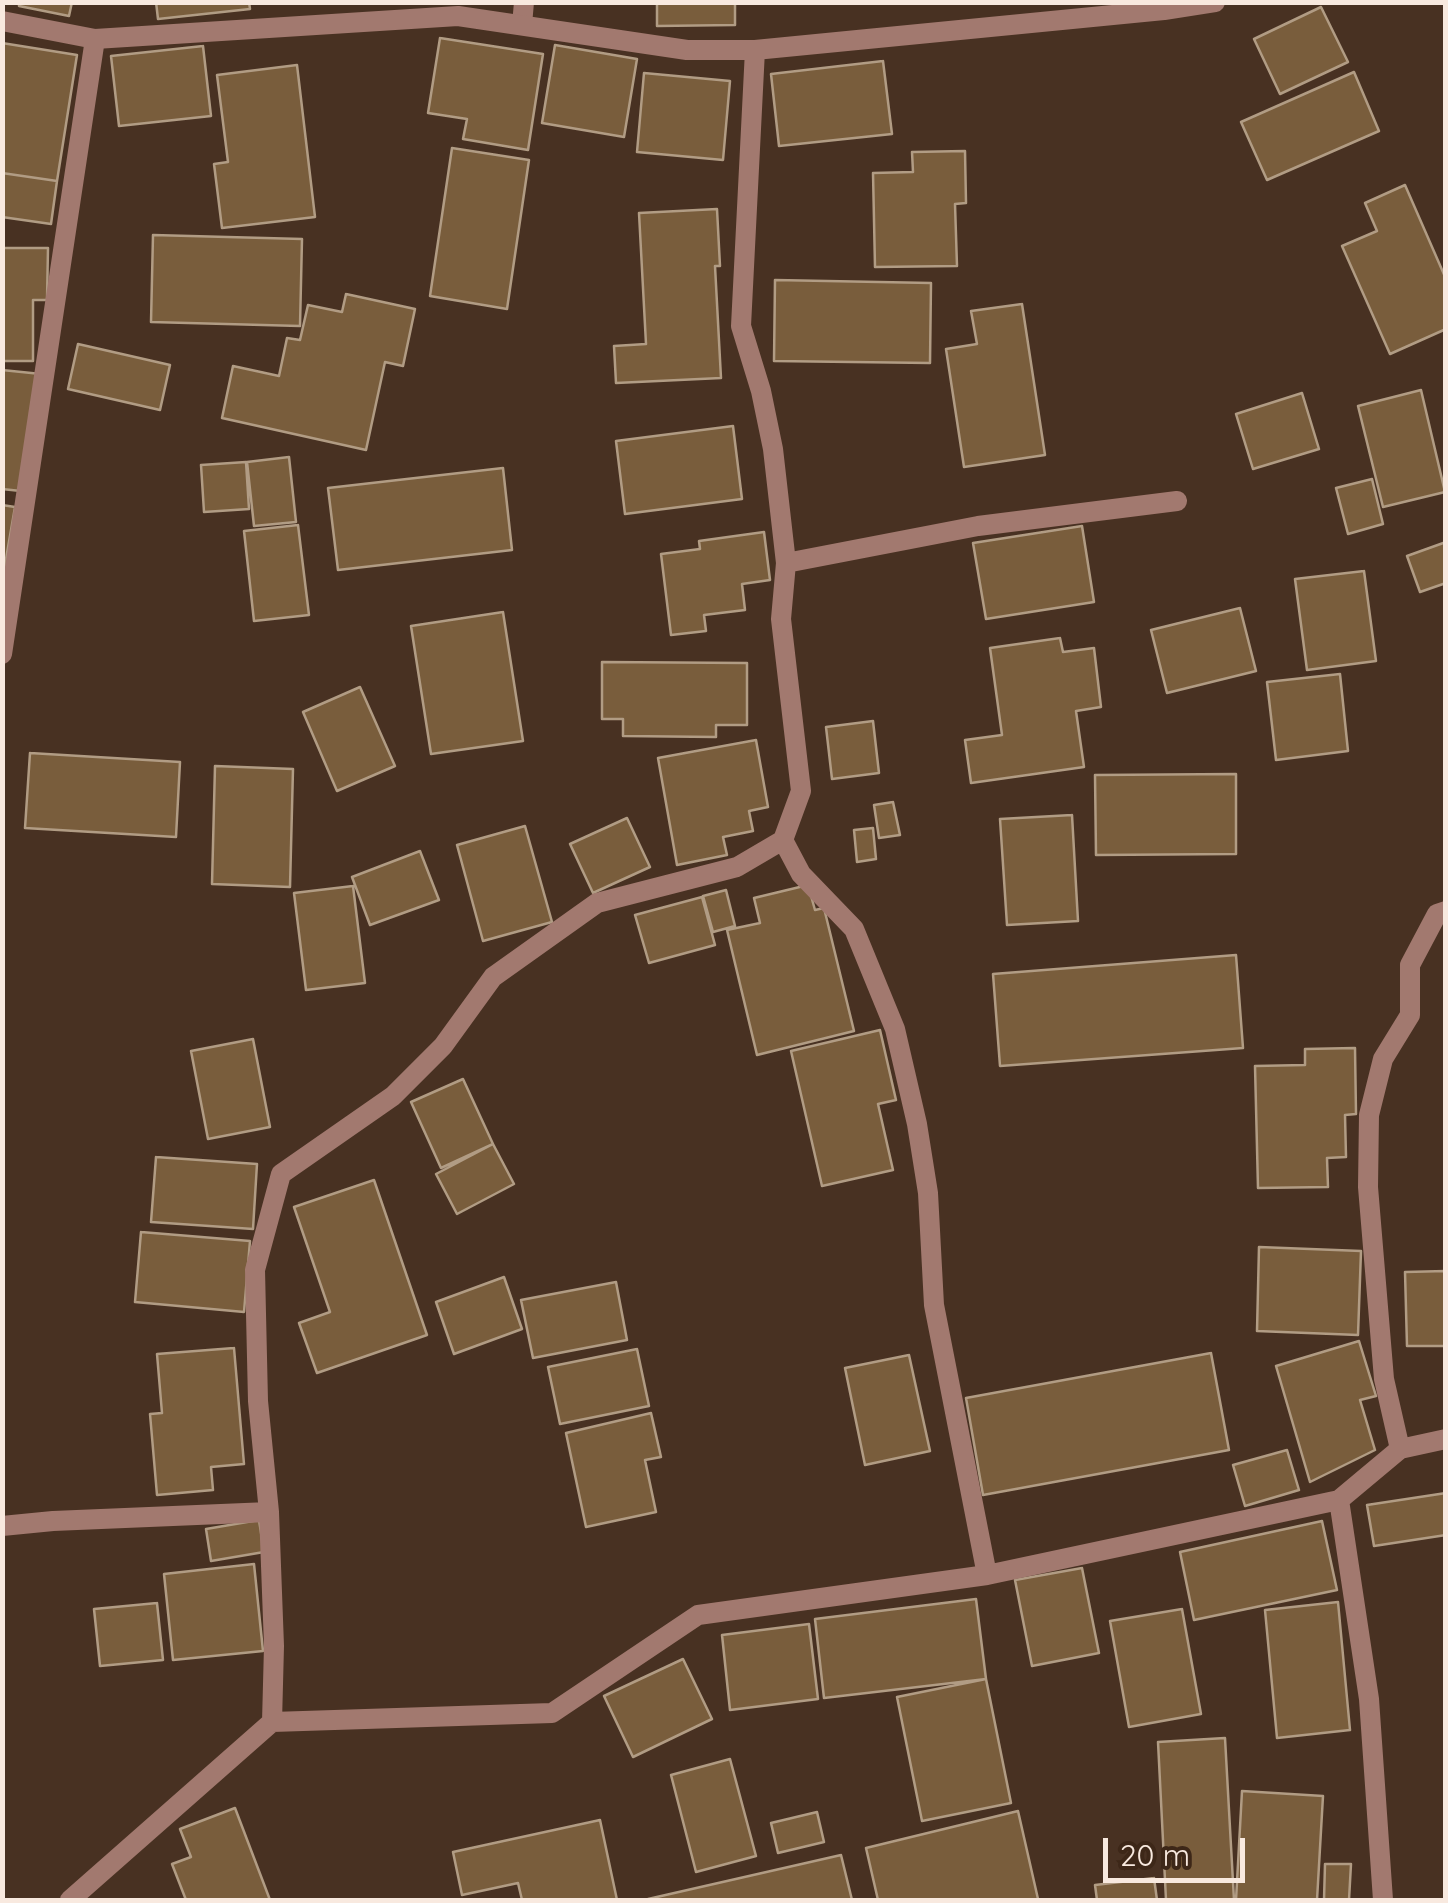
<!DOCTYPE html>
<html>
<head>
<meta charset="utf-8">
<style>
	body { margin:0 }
	#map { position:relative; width:1448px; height:1903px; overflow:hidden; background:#483122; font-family:Quicksand,sans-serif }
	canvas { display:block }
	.frame { position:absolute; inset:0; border:5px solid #f8e9df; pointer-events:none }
	.scale { position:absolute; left:1103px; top:1838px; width:142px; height:45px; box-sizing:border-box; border:5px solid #f8e9df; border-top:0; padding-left:12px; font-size:30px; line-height:35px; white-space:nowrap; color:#f8e9df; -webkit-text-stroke:8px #3d2718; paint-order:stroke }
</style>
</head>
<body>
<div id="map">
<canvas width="1448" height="1903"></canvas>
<div class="frame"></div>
<div class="scale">20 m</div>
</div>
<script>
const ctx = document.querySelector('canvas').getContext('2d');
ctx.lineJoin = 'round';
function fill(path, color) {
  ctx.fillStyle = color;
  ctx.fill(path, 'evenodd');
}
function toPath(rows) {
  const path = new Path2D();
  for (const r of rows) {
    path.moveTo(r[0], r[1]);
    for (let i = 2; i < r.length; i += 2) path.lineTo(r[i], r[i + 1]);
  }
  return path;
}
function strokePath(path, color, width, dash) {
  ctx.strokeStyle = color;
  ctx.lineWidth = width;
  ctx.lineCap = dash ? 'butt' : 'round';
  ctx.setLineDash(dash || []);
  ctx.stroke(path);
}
const building = toPath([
	[19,2,72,2,69,16,19,6,19,2],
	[156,2,249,2,250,9,158,19,156,2],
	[657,2,735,2,735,25,657,26,657,2],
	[1321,7,1348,62,1280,94,1254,39,1321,7],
	[440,38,543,54,528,150,463,139,467,119,428,113,440,38],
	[2,43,77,55,57,181,2,173,2,43],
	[555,45,637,59,624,137,542,123,555,45],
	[203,46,211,116,119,126,111,56,203,46],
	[883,61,892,134,779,146,771,74,883,61],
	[297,65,315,217,222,228,214,164,228,162,217,75,297,65],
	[1354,72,1379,131,1267,180,1241,122,1354,72],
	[644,73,730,81,723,160,637,152,644,73],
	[452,148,529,160,507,309,430,296,452,148],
	[965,151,966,203,955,204,957,266,875,267,873,173,913,172,912,152,965,151],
	[2,173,57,181,51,224,2,217,2,173],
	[1405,185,1446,279,1446,329,1390,354,1342,246,1377,231,1365,203,1405,185],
	[717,209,720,266,715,266,721,378,616,383,614,346,646,344,639,213,717,209],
	[153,235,302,239,300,326,151,322,153,235],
	[2,248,48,248,47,300,33,300,33,361,2,361,2,248],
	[775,280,931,283,930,363,774,361,775,280],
	[346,294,415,309,403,366,385,362,366,450,222,418,233,366,279,376,287,338,300,340,308,305,342,312,346,294],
	[1022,304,1045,455,964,467,946,349,977,344,971,311,1022,304],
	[78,344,170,365,160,410,68,389,78,344],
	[2,370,41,374,30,492,2,489,2,370],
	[1421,390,1445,492,1383,507,1358,406,1421,390],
	[1302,393,1319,449,1253,469,1236,414,1302,393],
	[733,426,742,499,625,514,616,441,733,426],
	[289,457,296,522,254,526,247,462,289,457],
	[246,462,249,509,204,512,201,465,246,462],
	[503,468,512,550,338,570,328,488,503,468],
	[1372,479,1383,524,1348,534,1336,488,1372,479],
	[2,505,15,507,2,582,2,505],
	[298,525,309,615,254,621,244,531,298,525],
	[1082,526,1094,602,986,619,973,543,1082,526],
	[764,532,770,580,742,584,745,610,704,615,706,631,671,635,661,554,700,549,699,541,764,532],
	[1446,542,1446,583,1420,592,1407,556,1446,542],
	[1364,571,1376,661,1307,670,1295,579,1364,571],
	[1240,608,1256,671,1167,693,1151,630,1240,608],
	[503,612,523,741,431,754,411,626,503,612],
	[1060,638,1063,652,1094,648,1101,707,1076,711,1084,767,971,783,965,740,1002,735,990,648,1060,638],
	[602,662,747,663,747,725,716,725,716,737,623,736,623,719,602,719,602,662],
	[1340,674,1348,751,1276,760,1267,682,1340,674],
	[360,687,395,766,337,791,303,712,360,687],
	[873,721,879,773,832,779,826,727,873,721],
	[756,740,768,807,749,811,753,831,723,837,727,855,677,865,658,758,756,740],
	[30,753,180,762,176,837,25,828,30,753],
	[215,766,293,769,290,887,212,884,215,766],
	[1236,774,1236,854,1096,855,1095,775,1236,774],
	[893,802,900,835,879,838,874,805,893,802],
	[1072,815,1078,921,1007,925,1000,819,1072,815],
	[627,818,650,867,593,893,570,844,627,818],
	[525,826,552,922,483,941,457,845,525,826],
	[873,828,876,859,857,862,854,830,873,828],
	[420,851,439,900,370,925,352,877,420,851],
	[808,885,815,910,824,908,854,1031,757,1055,727,930,760,923,754,898,808,885],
	[353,886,365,983,306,990,294,893,353,886],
	[726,890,735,926,713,932,703,896,726,890],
	[702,897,715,945,649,963,635,915,702,897],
	[1236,955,1243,1048,1000,1066,993,974,1236,955],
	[880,1030,896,1100,878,1104,893,1170,822,1186,791,1051,880,1030],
	[253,1039,270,1127,208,1139,191,1051,253,1039],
	[1355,1048,1356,1114,1345,1115,1346,1157,1327,1158,1328,1187,1258,1188,1255,1066,1305,1065,1305,1049,1355,1048],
	[463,1079,493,1144,441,1168,411,1102,463,1079],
	[493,1144,514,1184,457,1214,436,1174,493,1144],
	[156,1157,257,1164,253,1229,151,1222,156,1157],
	[374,1180,427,1335,317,1373,299,1323,330,1312,294,1207,374,1180],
	[141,1232,250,1241,244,1312,135,1302,141,1232],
	[1259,1247,1361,1251,1358,1335,1257,1331,1259,1247],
	[1446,1271,1446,1346,1407,1346,1405,1272,1446,1271],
	[504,1277,522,1329,454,1354,436,1302,504,1277],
	[616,1282,627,1340,533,1358,521,1300,616,1282],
	[1359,1341,1376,1396,1360,1400,1375,1450,1310,1482,1276,1366,1359,1341],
	[234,1348,244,1464,211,1467,213,1490,157,1495,150,1414,162,1413,157,1354,234,1348],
	[637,1349,649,1406,560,1424,548,1367,637,1349],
	[1211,1353,1229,1450,983,1495,966,1398,1211,1353],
	[909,1355,930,1451,865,1465,845,1368,909,1355],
	[651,1413,661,1457,645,1460,656,1512,586,1527,566,1433,651,1413],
	[1287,1450,1299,1490,1245,1506,1233,1465,1287,1450],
	[1446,1493,1446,1535,1374,1546,1367,1505,1446,1493],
	[259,1520,264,1552,211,1561,206,1529,259,1520],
	[1322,1521,1337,1590,1194,1620,1180,1552,1322,1521],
	[254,1564,263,1651,173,1660,164,1574,254,1564],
	[1082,1568,1099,1653,1032,1666,1015,1580,1082,1568],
	[976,1599,986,1679,824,1698,815,1619,976,1599],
	[1338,1602,1350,1730,1277,1738,1265,1610,1338,1602],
	[157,1603,163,1660,100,1666,94,1609,157,1603],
	[1182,1609,1201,1714,1129,1727,1110,1621,1182,1609],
	[809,1624,818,1699,730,1710,722,1635,809,1624],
	[683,1659,712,1719,633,1757,604,1696,683,1659],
	[986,1679,1011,1803,922,1821,897,1697,986,1679],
	[1225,1738,1234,1900,1166,1900,1158,1742,1225,1738],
	[730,1759,756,1856,696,1872,671,1775,730,1759],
	[1242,1791,1323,1796,1317,1900,1236,1900,1242,1791],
	[235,1808,270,1900,186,1900,172,1864,191,1857,180,1829,235,1808],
	[1018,1811,1038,1899,878,1900,866,1848,1018,1811],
	[817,1812,824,1842,778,1853,771,1823,817,1812],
	[600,1820,617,1900,522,1900,518,1883,462,1895,453,1852,600,1820],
	[841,1855,852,1900,648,1900,648,1899,841,1855],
	[1325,1864,1351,1864,1349,1900,1324,1900,1325,1864],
	[1154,1878,1157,1900,1097,1900,1095,1885,1154,1878]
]);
fill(building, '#795d3c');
strokePath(building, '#b19c84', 2.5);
strokePath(toPath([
	[522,25,524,2]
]), '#a2796f', 20);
strokePath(toPath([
	[2,21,95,39,458,16,687,50,755,50,1164,10,1215,2],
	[786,563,978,526,1177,501],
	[2,654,95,39],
	[783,840,801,874,854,929,895,1029,917,1124,928,1193,934,1305,987,1575],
	[1400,1449,1384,1379,1368,1187,1369,1115,1383,1059,1410,1015,1410,965,1437,914,1446,911],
	[1339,1500,1369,1699,1383,1900],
	[2,1526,53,1521,269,1512],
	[272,1722,274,1646,269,1512,258,1401,255,1270,281,1174,393,1096,443,1046,493,977,597,903,737,867,783,840,801,791,781,619,786,563,773,449,761,391,741,326,755,50],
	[70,1900,272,1722,552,1713,698,1615,987,1575,1339,1500,1400,1449,1446,1439]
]), '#a2796f', 20);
</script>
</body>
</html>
